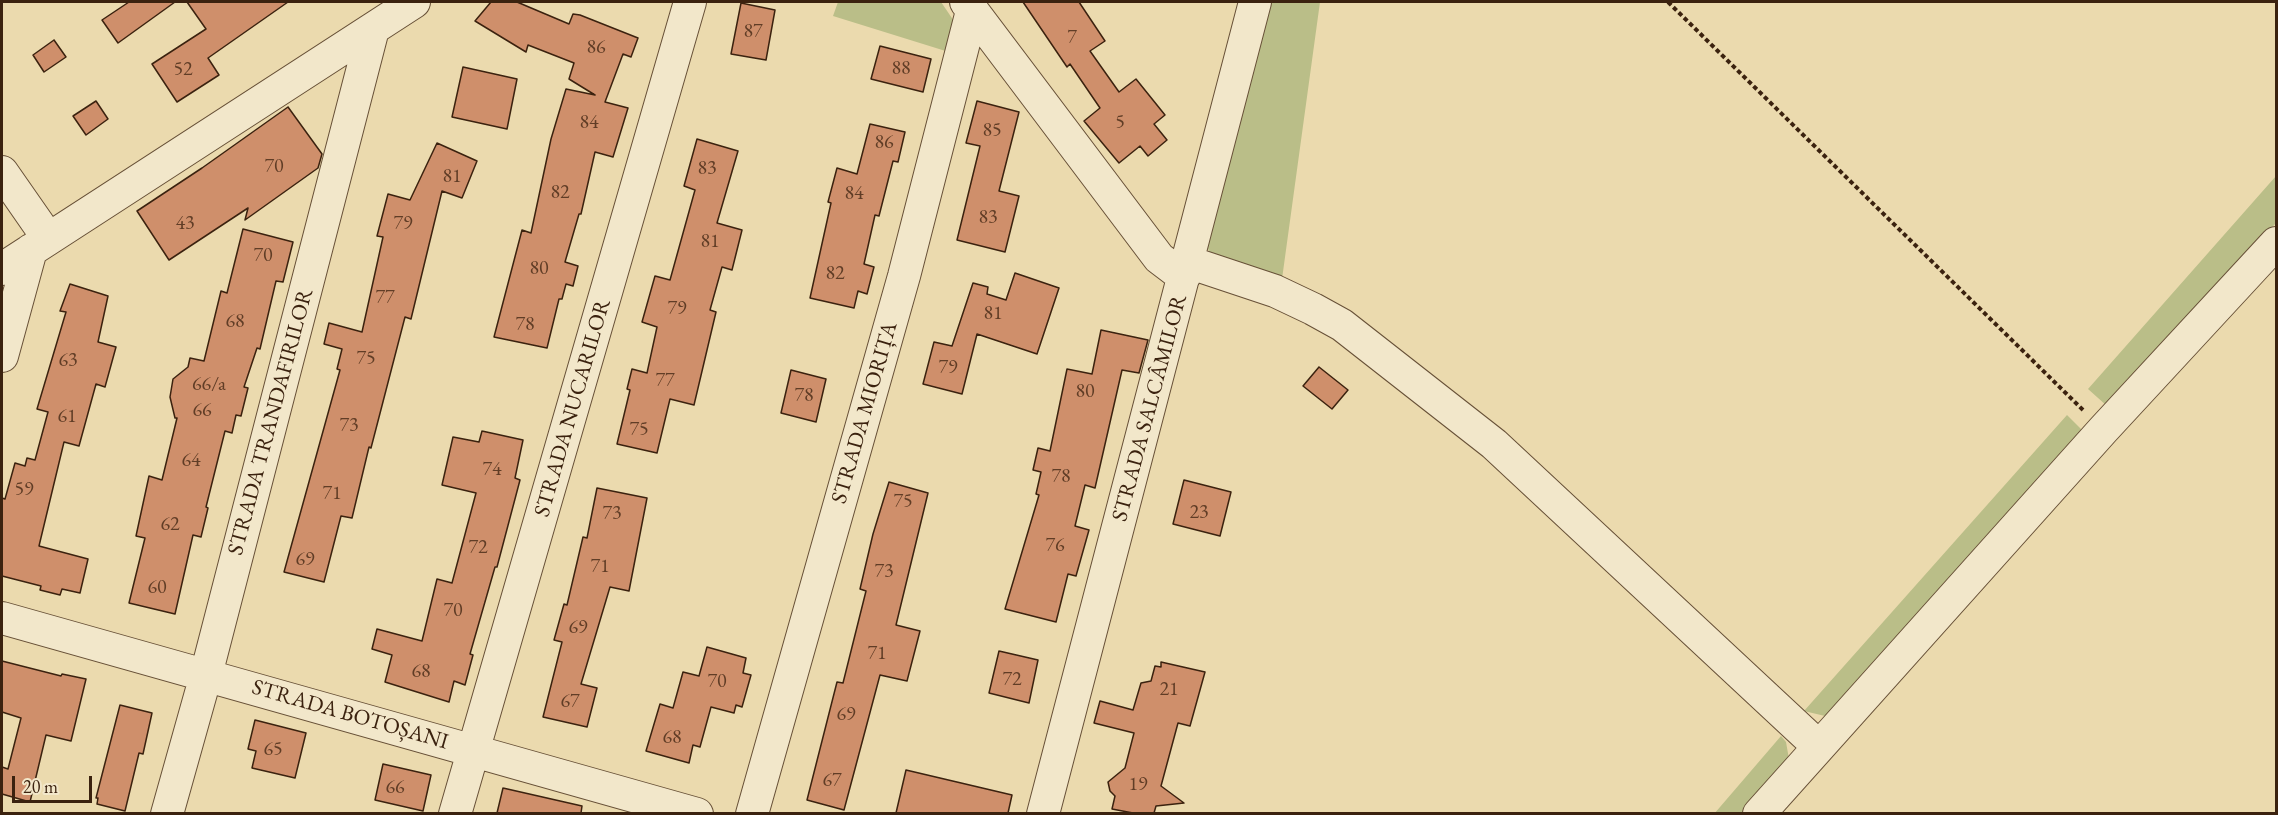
<!DOCTYPE html>
<html>
<head>
<meta charset="utf-8">
<style>
	body { margin:0 }
	#map { position:relative; width:2278px; height:815px; overflow:hidden; background:#ebdaae; font-family:"EB Garamond",serif }
	canvas { display:block }
	.frame { position:absolute; inset:0; border:3px solid #3b220f; pointer-events:none }
	.scale { position:absolute; left:12px; top:776px; width:80px; height:27px; box-sizing:border-box; border:3px solid #3b220f; border-top:0; padding-left:8px; font-size:18px; line-height:21px; white-space:nowrap; color:#3b220f; -webkit-text-stroke:4px #f2e7ca; paint-order:stroke }
</style>
</head>
<body>
<div id="map">
<canvas width="2278" height="815"></canvas>
<div class="frame"></div>
<div class="scale">20 m</div>
</div>
<script>
const ctx = document.querySelector('canvas').getContext('2d');
ctx.lineJoin = 'round';
function fill(path, color) {
  ctx.fillStyle = color;
  ctx.fill(path, 'evenodd');
}
function toPath(rows) {
  const path = new Path2D();
  for (const r of rows) {
    path.moveTo(r[0], r[1]);
    for (let i = 2; i < r.length; i += 2) path.lineTo(r[i], r[i + 1]);
  }
  return path;
}
function strokePath(path, color, width, dash) {
  ctx.strokeStyle = color;
  ctx.lineWidth = width;
  ctx.lineCap = dash ? 'butt' : 'round';
  ctx.setLineDash(dash || []);
  ctx.stroke(path);
}
function drawText(font, color, halo, rows, align = 'center') {
  ctx.font = font + ' "EB Garamond",serif';
  ctx.lineWidth = 6;
  ctx.setLineDash([]);
  ctx.textBaseline = 'middle';
  ctx.strokeStyle = halo;
  ctx.fillStyle = color;
  for (const [text, x, y, turn = 0] of rows) {
    ctx.save();
    ctx.translate(x, y);
    ctx.rotate((+turn || 0) * Math.PI / 180);
    ctx.textAlign = isNaN(turn) ? turn : align;
    if (halo) ctx.strokeText(text, 0, 0);
    ctx.fillText(text, 0, 0);
    ctx.restore();
  }
}
fill(toPath([
	[838,2,941,2,958,27,952,53,833,16],
	[1267,2,1320,2,1282,279,1215,262,1206,245],
	[2276,176,2276,223,2107,406,2088,389],
	[2067,415,2085,433,1834,709,1825,716,1804,711],
	[1781,736,1786,742,1789,759,1742,813,1714,814]
]), '#babe88');
const building = toPath([
	[129,2,175,2,118,43,102,20,129,2],
	[187,2,288,2,208,58,219,75,177,102,152,64,206,29,187,2],
	[491,2,517,2,569,24,573,14,580,15,638,38,631,57,623,54,605,102,628,108,613,157,595,152,581,214,579,214,565,262,578,266,573,286,566,284,562,299,559,299,547,348,494,337,522,230,531,233,551,139,566,89,595,95,569,79,574,63,528,45,526,52,475,21,491,2],
	[1023,2,1079,2,1105,41,1090,51,1119,92,1136,79,1165,115,1154,124,1167,140,1148,156,1140,146,1119,163,1084,121,1100,108,1070,64,1067,67,1023,2],
	[741,3,775,10,766,60,731,54,741,3],
	[54,40,66,57,44,72,33,55,54,40],
	[880,46,931,59,923,92,871,79,880,46],
	[463,67,517,79,507,129,452,117,463,67],
	[96,101,108,119,86,135,73,116,96,101],
	[977,101,1019,112,999,191,1019,196,1005,252,957,240,980,146,966,143,977,101],
	[288,107,322,154,318,168,245,220,248,208,169,260,137,211,202,168,288,107],
	[870,124,905,132,898,162,893,161,879,216,875,215,864,264,874,267,867,294,858,291,854,308,810,298,831,203,828,202,837,168,857,174,870,124],
	[697,139,738,151,717,223,742,230,732,270,722,267,710,310,716,312,694,405,670,399,657,453,617,444,630,390,627,389,632,369,647,373,657,327,642,322,655,276,670,280,695,190,684,186,697,139],
	[437,143,477,161,462,198,442,191,411,319,405,317,371,448,369,447,352,518,341,516,324,582,284,572,340,370,337,369,342,349,324,344,329,323,362,332,383,237,377,236,388,194,410,200,437,143],
	[243,229,293,242,283,282,276,281,260,349,257,348,244,387,248,388,241,416,236,415,232,433,225,431,206,507,208,508,201,537,193,535,175,614,129,603,145,538,136,536,149,476,162,480,177,418,175,418,170,397,173,379,188,367,190,358,204,361,221,291,227,293,243,229],
	[1015,273,1059,288,1037,354,977,334,962,394,923,384,934,342,952,346,973,283,988,287,987,294,1006,300,1015,273],
	[70,284,108,296,98,342,116,347,105,387,96,384,79,446,64,442,39,546,88,559,80,593,62,589,60,595,40,590,41,586,2,576,2,498,5,499,15,463,25,466,27,458,35,460,48,412,37,409,66,312,60,311,70,284],
	[1101,330,1148,340,1139,373,1122,370,1095,488,1085,485,1075,526,1089,530,1076,576,1068,574,1056,622,1005,609,1039,495,1036,494,1041,472,1033,470,1038,448,1050,451,1067,369,1092,374,1101,330],
	[1319,367,1348,390,1332,409,1303,386,1319,367],
	[791,370,826,379,816,422,781,413,791,370],
	[482,431,523,440,515,478,520,480,497,567,495,567,470,654,473,655,465,685,454,681,449,702,385,682,392,655,372,649,377,629,422,641,437,579,452,583,476,493,442,485,453,437,479,442,482,431],
	[1184,480,1231,492,1220,536,1173,524,1184,480],
	[889,482,928,493,896,625,920,631,907,681,880,675,844,810,807,800,837,682,843,683,866,591,860,589,873,534,889,482],
	[597,488,647,498,629,591,610,587,581,684,597,688,587,727,543,717,562,642,554,640,564,604,567,605,583,537,587,538,597,488],
	[707,647,746,658,743,673,751,675,742,707,736,705,734,713,711,707,700,747,693,745,689,763,646,751,660,704,673,708,683,672,699,676,707,647],
	[999,651,1038,660,1029,703,989,693,999,651],
	[2,661,61,676,62,674,86,679,71,741,46,735,30,802,2,794,2,767,8,769,21,718,2,712,2,661],
	[1161,662,1205,672,1190,726,1178,723,1161,786,1184,803,1156,806,1154,813,1133,813,1112,809,1115,796,1110,791,1108,782,1125,768,1134,733,1094,723,1100,701,1133,710,1141,683,1151,681,1155,666,1161,667,1161,662],
	[120,705,152,713,143,754,139,753,125,811,97,804,98,798,96,798,120,705],
	[255,720,306,733,295,778,252,768,256,751,248,749,255,720],
	[383,764,431,775,423,811,375,800,383,764],
	[906,770,1012,795,1008,813,896,813,906,770],
	[503,788,582,806,581,813,497,813,503,788]
]);
fill(building, '#cf8f6b');
strokePath(building, '#3b220f', 1.5);
const minor = toPath([
	[966,2,1159,258,1184,277],
	[2,172,48,238],
	[1188,262,1275,291,1313,309,1342,325,1494,444,1818,746],
	[2,269,414,2],
	[2,356,31,250],
	[2,618,697,814],
	[167,814,206,675,373,29],
	[455,814,690,2],
	[752,814,904,276,972,11],
	[1043,814,1255,2],
	[1759,814,2103,430,2276,243]
]);
strokePath(minor, '#675037', 34);
strokePath(toPath([
	[1668,2,2083,410]
]), '#3b220f', 4, [4.5, 3]);
strokePath(minor, '#f2e7ca', 32);
drawText('20px', '#603d26', null, [
	["87",753,32],
	["7",1072,38],
	["86",596,48],
	["88",901,69],
	["52",183,70],
	["84",589,123],
	["5",1120,123],
	["85",992,131],
	["86",884,143],
	["70",274,167],
	["83",707,169],
	["81",452,177],
	["82",560,193],
	["84",854,194],
	["83",988,218],
	["43",185,224],
	["79",403,224],
	["81",710,242],
	["70",263,256],
	["80",539,269],
	["82",835,274],
	["77",385,298],
	["79",677,309],
	["81",993,314],
	["68",235,322],
	["78",525,325],
	["75",366,359],
	["63",68,361],
	["79",948,368],
	["77",665,381],
	["66/a",209,385],
	["80",1085,392],
	["78",804,396],
	["66",202,411],
	["61",67,417],
	["73",349,426],
	["75",639,430],
	["64",191,461],
	["74",492,470],
	["78",1061,477],
	["59",24,490],
	["71",332,494],
	["75",903,502],
	["23",1199,513],
	["73",612,514],
	["62",170,525],
	["76",1055,546],
	["72",478,548],
	["69",305,560],
	["71",600,567],
	["73",884,572],
	["60",157,588],
	["70",453,611],
	["69",578,628],
	["71",877,654],
	["68",421,672],
	["72",1012,680],
	["70",717,682],
	["21",1169,690],
	["67",570,702],
	["69",846,715],
	["68",672,738],
	["65",273,750],
	["67",832,781],
	["19",1138,785],
	["66",395,788]
]);
drawText('22px', '#3b220f', '#f2e7ca', [
	["STRADA NUCARILOR",573,408,-74],
	["STRADA SALCÂMILOR",1150,408,-75],
	["STRADA MIORIȚA",865,413,-74],
	["STRADA TRANDAFIRILOR",271,422,-75],
	["STRADA BOTOȘANI",350,715,16]
]);
</script>
</body>
</html>
